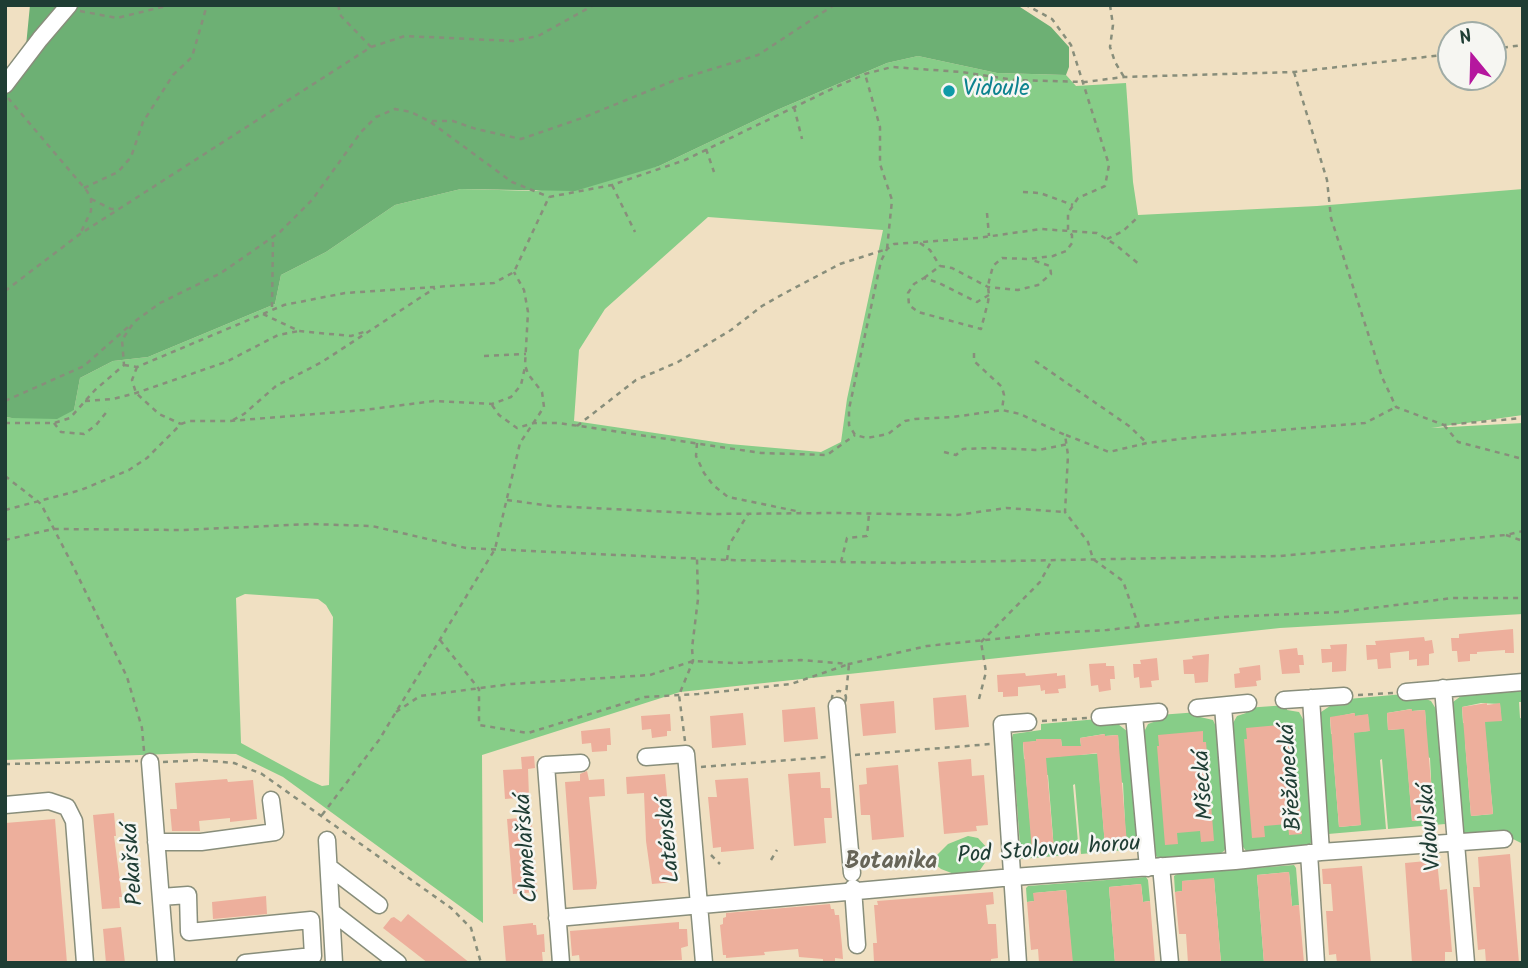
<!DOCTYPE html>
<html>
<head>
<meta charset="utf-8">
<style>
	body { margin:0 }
	#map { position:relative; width:1528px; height:968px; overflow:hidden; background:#f0e0c2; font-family:Kalam,sans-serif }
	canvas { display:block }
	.frame { position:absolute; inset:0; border:7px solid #1f3d34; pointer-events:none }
	.north { position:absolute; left:1437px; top:21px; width:70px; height:70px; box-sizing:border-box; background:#f6f6f2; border:2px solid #a0aca6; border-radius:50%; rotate:341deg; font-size:19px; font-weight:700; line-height:28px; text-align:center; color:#1f3d34 }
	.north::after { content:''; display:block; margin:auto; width:24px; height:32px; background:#b5179e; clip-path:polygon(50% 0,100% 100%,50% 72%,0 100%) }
</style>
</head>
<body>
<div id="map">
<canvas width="1528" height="968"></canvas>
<div class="frame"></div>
<div class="north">N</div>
</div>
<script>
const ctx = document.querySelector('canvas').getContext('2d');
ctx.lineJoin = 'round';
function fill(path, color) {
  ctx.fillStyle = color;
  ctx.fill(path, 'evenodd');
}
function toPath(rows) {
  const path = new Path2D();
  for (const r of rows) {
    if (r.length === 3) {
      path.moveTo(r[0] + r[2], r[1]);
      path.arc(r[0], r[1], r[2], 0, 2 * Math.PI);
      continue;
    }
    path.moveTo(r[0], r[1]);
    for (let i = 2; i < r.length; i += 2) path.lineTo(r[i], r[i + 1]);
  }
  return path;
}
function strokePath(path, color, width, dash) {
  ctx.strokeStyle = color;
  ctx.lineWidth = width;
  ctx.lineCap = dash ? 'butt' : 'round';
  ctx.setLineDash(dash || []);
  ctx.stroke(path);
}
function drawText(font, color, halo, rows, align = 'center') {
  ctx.font = font + ' Kalam,sans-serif';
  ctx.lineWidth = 5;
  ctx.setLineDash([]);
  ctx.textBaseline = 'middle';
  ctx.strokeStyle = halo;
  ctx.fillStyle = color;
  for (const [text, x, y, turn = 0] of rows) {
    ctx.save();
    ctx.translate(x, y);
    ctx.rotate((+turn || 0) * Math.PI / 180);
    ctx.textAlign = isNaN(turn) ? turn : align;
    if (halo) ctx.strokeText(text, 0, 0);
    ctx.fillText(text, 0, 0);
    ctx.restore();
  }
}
fill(toPath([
	[918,56,997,73,1066,75,1076,86,1126,83,1133,182,1138,215,1317,206,1523,189,1523,415,1431,428,1523,423,1523,614,1280,628,680,692,482,755,483,923,283,777,236,754,194,753,5,760,5,417,12,418,74,410,80,378,113,361,148,357,275,304,281,275,326,252,395,205,461,189,536,191,659,166,777,110,887,63],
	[708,217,883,230,847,399,841,442,821,452,729,444,574,421,579,350,605,309],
	[245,594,318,599,326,605,333,617,329,785,322,786,311,781,241,743,236,598],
	[1523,691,1523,702,1519,702,1520,718,1523,719,1523,844,1509,837,1465,841,1463,823,1460,823,1451,707,1453,702,1461,696],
	[1481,703,1500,704,1501,720,1463,723,1462,707],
	[1486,740,1493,814,1471,816,1465,741],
	[1404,694,1405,700,1426,699,1431,701,1436,709,1445,824,1388,829,1382,759,1380,760,1386,829,1328,834,1319,718,1321,712,1330,706,1348,705,1348,699],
	[1411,709,1412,711,1425,710,1426,727,1388,730,1387,713],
	[1354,713,1355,716,1368,715,1369,731,1331,734,1330,718],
	[1406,746,1430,758,1433,819,1412,821],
	[1333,752,1361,825,1339,827],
	[1287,705,1287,710,1299,712,1304,721,1314,838,1308,847,1250,853,1246,851,1241,844,1232,725,1237,716,1246,713,1246,708],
	[1199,712,1200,717,1213,720,1217,729,1226,847,1224,851,1217,856,1159,859,1153,852,1144,732,1148,724,1159,720,1159,715],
	[1098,719,1098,725,1118,724,1128,732,1138,849,1081,854,1075,784,1073,785,1079,854,1021,859,1012,738,1013,734,1041,730,1041,724],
	[1104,734,1105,736,1118,735,1119,752,1078,755,1077,746,1081,746,1080,738],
	[1037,739,1061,739,1063,756,1024,759,1023,743,1036,741],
	[1099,771,1123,783,1126,844,1105,846],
	[1048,775,1054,850,1033,852,1026,777],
	[968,836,978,838,988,849,989,857,980,870,964,875,954,874,941,869,931,861,948,844],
	[1294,865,1296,868,1299,905,1292,906,1289,872,1257,875,1264,963,1221,963,1214,879,1182,881,1182,891,1175,892,1174,876,1177,874],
	[1146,877,1148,880,1150,901,1143,902,1141,884,1109,887,1115,963,1072,963,1066,890,1034,893,1034,901,1027,902,1026,888,1028,886]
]), '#87cd88');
fill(toPath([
	[30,5,1023,5,1020,7,1051,27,1069,47,1069,67,1066,75,997,73,918,56,887,63,777,110,659,166,575,191,461,189,395,205,326,252,281,275,275,304,148,357,113,361,80,378,74,410,57,419,12,418,5,417,5,74,26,46]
]), '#6db074');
fill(toPath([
	[1513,629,1514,653,1505,653,1505,650,1477,652,1477,654,1470,654,1470,661,1458,662,1457,651,1452,651,1451,638,1459,638,1459,634],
	[1424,637,1425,641,1432,640,1434,653,1429,654,1429,665,1417,666,1417,659,1409,660,1409,651,1390,653,1391,668,1378,669,1377,659,1367,660,1366,645,1376,645,1375,641],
	[1347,644,1346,671,1332,672,1332,662,1322,663,1321,649,1331,649,1330,645],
	[1297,648,1298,655,1303,655,1304,665,1299,665,1300,673,1282,674,1279,650],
	[1209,654,1208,682,1195,683,1194,674,1184,674,1183,660,1193,659,1192,656],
	[1157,658,1159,680,1151,681,1152,687,1140,688,1139,677,1134,678,1133,664,1141,664,1140,660],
	[1106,663,1106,666,1114,666,1115,679,1110,679,1111,690,1099,692,1098,685,1091,686,1089,664],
	[1260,665,1261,680,1256,681,1257,686,1235,688,1234,674,1240,673,1239,668],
	[1025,673,1026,676,1057,673,1057,676,1065,675,1066,688,1058,689,1059,693,1045,694,1045,690,1041,691,1040,685,1018,687,1018,696,1003,697,1003,692,998,692,997,675],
	[966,695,969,727,935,730,933,698],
	[894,701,896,733,863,736,860,704],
	[1487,703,1487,705,1500,703,1502,721,1485,722,1493,814,1471,816,1462,707],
	[815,707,818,739,784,742,782,710],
	[1412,709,1412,711,1425,710,1434,819,1412,821,1404,729,1388,730,1387,713],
	[743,713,746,745,712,748,710,716],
	[1355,713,1355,716,1368,714,1370,731,1354,733,1361,825,1339,827,1330,717],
	[670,714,671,731,667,731,667,736,652,738,651,729,642,730,641,716],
	[1290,724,1291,735,1293,735,1302,834,1289,835,1288,824,1264,826,1265,837,1252,838,1244,739,1247,739,1246,728],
	[610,728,611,745,607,745,607,751,592,752,591,743,582,744,581,731],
	[1203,731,1203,742,1206,742,1214,841,1201,842,1200,831,1177,833,1178,844,1165,845,1157,746,1159,746,1158,735],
	[1105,734,1105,736,1118,735,1127,844,1105,846,1097,753,1081,755,1046,758,1054,850,1032,852,1023,742,1036,741,1036,739,1061,739,1062,746,1081,746,1080,738],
	[534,756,535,768,528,769,529,797,505,799,503,770,522,769,521,757],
	[971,759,972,776,984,775,988,825,976,826,977,831,944,834,938,762],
	[898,765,904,837,872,840,870,815,861,815,859,785,867,784,866,768],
	[587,771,589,780,604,779,605,796,589,797,597,883,596,889,573,890,565,782,580,781,580,774],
	[820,772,821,788,830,788,832,818,824,818,826,843,794,846,788,774],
	[665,774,675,882,652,884,646,841,644,793,627,794,626,777],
	[748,778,754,849,721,852,721,847,713,848,708,797,717,797,715,780],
	[227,779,228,782,253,780,257,819,230,822,230,818,199,821,200,831,172,831,170,809,177,809,175,783],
	[114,813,116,836,114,836,122,897,119,897,120,908,102,909,93,815],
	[531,817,537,892,513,894,507,819],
	[55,819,67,963,5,963,5,823],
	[1510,854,1519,963,1486,963,1485,949,1478,950,1475,914,1473,887,1480,887,1478,857],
	[1437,860,1440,890,1447,889,1452,952,1445,952,1445,963,1412,963,1405,863],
	[1362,866,1371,963,1337,963,1336,954,1329,955,1326,911,1333,911,1331,884,1323,884,1322,869],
	[1289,872,1292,906,1299,905,1304,963,1264,963,1257,875],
	[1214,878,1221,963,1188,963,1186,934,1179,934,1175,892,1182,891,1182,881],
	[1141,884,1143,902,1150,901,1155,963,1115,963,1109,887],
	[1066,890,1073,963,1039,963,1038,949,1031,950,1027,902,1034,901,1033,893],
	[993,892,994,904,986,905,988,924,996,924,998,958,991,959,991,963,874,962,873,943,877,943,874,905,878,905,877,901],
	[266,896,267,914,213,919,212,902],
	[830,904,831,909,834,909,835,915,839,915,842,946,843,959,835,958,835,963,823,963,823,959,799,957,798,949,764,952,765,955,738,957,726,958,726,955,723,955,720,925,723,924,723,918,726,917,726,913],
	[408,914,470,963,428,963,383,928,391,918,394,917,401,922],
	[679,922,679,929,687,929,688,946,681,948,682,960,580,963,579,955,572,956,570,931],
	[533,923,533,925,536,925,537,935,544,934,545,952,542,952,543,963,506,963,503,926],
	[121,927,125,963,106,963,103,929]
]), '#edaf9c');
const minor = toPath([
	[5,85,40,39,69,5],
	[1443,688,1466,963],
	[1406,692,1523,682],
	[1311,698,1321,852],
	[1284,700,1344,696],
	[837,706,852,873],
	[1223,706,1235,861],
	[1197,708,1248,703],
	[1134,715,1148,868],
	[1100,717,1159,712],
	[646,757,686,754,704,963],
	[150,762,166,963],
	[5,805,49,801,67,807,74,821,85,963],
	[327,840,334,963],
	[156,842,201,842,275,832,271,800],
	[1309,853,1316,963],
	[1161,866,1170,963],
	[329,867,379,905],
	[853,888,857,945],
	[161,897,188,895,189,932,311,920,313,956,245,963],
	[332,912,398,963],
	[557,918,1013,877,1235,861,1321,852,1504,839],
	[561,963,546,765,581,763],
	[1018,963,1002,724,1028,722]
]);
strokePath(minor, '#888e7b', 19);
strokePath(toPath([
	[338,5,341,16,371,47],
	[1110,5,1113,25,1110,47,1115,62,1124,77],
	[80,11,117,18,170,5],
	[1493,49,1523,45],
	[1294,72,1327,180,1331,218,1382,377,1396,407,1444,425,1523,418],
	[8,98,87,191,91,199,91,211,80,234],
	[794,107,802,139],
	[432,121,453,121,476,129,521,139,582,118,673,81,758,55,834,5],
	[706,149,714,172],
	[612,185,635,232],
	[84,188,118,172,131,157,143,122,173,75,192,57,207,5],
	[1023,192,1040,193,1073,205],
	[91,199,111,209,117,209],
	[987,213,989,236],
	[1107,239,1123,231,1136,219],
	[920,243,930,250,940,266],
	[924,278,940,266,952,268,988,287,1018,290,1038,285,1051,274,1050,266,1032,260],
	[5,291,80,234,371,47,405,36,513,41,538,36,594,5],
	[989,295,977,302,939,283,924,278,914,284,908,293,909,305,918,312,981,329,988,302,989,295,988,287,989,281,993,266,1002,258,1028,259,1053,256,1066,251,1072,243,1072,235,1068,231,1068,213,1078,198,1105,186,1109,165,1071,45,1052,19,1026,5],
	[272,307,273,237],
	[263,314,299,331,351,336,367,331],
	[974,353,974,361,1002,387,1004,395,1002,410],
	[484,356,526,354],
	[1035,361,1129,426,1147,443],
	[124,365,137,367,284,305,345,293,494,283,514,272,549,197,612,185,685,160,838,86,865,74,892,67,961,72,1014,80,1085,82,1124,77,1294,72,1451,54],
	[137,367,132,380,136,393,159,414,181,424],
	[5,401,84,366,129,326],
	[85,401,113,399,136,393,226,362,278,335,299,331],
	[492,405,499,415,517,428,534,423,559,423,761,453,827,455,855,435],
	[233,420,244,414,276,386,322,362,435,288],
	[5,423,54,423,70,418,95,390,124,365,122,340,134,322,160,303,221,273,280,232,312,200,361,132,376,117,395,109,411,112,429,121,512,182,549,197],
	[54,423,61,432,84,434,96,425,109,409],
	[1444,425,1458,442,1523,459],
	[577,426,636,380,678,362,731,330,762,306,785,293,840,264,887,249,892,200,880,164,880,127,865,74],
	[1066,435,1109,452,1147,443,1197,437,1365,423,1396,407],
	[697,443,696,456,704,473,713,485,728,497,801,512],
	[944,452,956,455,963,449,990,448,1039,450,1068,444],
	[5,476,41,504,72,564,127,677,142,728,144,751],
	[507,500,551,506,710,514,836,513,957,515,1006,508,1065,512],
	[5,510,81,490,129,470,147,458,181,424,189,421,230,421,364,410,434,401,492,404,511,397,521,385,525,367],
	[1506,535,1523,541],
	[5,540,53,529,182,530,312,524,372,526,466,548,727,560,898,563,1280,556,1506,535,1523,531],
	[727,560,729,545,748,514],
	[841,562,847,538,867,536,869,514],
	[1139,627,1123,581,1093,559,1088,542,1065,512,1068,455,1065,435,1020,414,1002,410,953,417,915,419,905,421,888,434,867,438,855,435,849,425,849,409,881,261,887,249,894,244,978,238,1041,229,1097,233,1116,245,1140,265],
	[440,640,479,689,479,725,528,733,645,697,698,694,791,684,849,664,846,695],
	[981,642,1040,582,1052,560],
	[839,698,7],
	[1358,695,1393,693],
	[979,699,986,672,981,642],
	[396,712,420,696,511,684,650,675,693,661,735,663,801,660,849,664,927,646,1053,633,1107,630,1224,617,1339,612,1453,598,1523,598],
	[1042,721,1087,718],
	[685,741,679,695,693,661,692,648,698,599,697,559],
	[855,755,991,744],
	[163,762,200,760,234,763,262,774,451,908,471,928,481,963],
	[5,764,138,761],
	[701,767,827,757],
	[322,815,379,740,495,549,520,443,544,407,542,392,528,374,525,365,528,312,524,290,514,272],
	[711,855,720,864],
	[771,860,777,850]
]), '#888e7b', 2.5, [5, 5]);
strokePath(minor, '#fff', 16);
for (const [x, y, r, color] of [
	[949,91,7,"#0f9aa8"]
]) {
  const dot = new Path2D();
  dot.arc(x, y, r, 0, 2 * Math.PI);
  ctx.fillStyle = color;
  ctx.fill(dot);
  strokePath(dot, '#f6f6f2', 2.5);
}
drawText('23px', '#0d838f', '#f6f6f2', [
	["Vidoule",963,91]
], 'left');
drawText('23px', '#1f3d34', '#f6f6f2', [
	["Břežánecká",1293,777,-94],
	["Mšecká",1206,785,-94],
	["Vidoulská",1432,827,-95],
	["Laténská",671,840,-95],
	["Chmelařská",529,848,-94],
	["Pod Stolovou horou",1049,852,-4],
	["Pekařská",135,864,-94]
]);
drawText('bold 24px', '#676558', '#f6f6f2', [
	["Botanika",891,864]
]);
</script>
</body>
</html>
